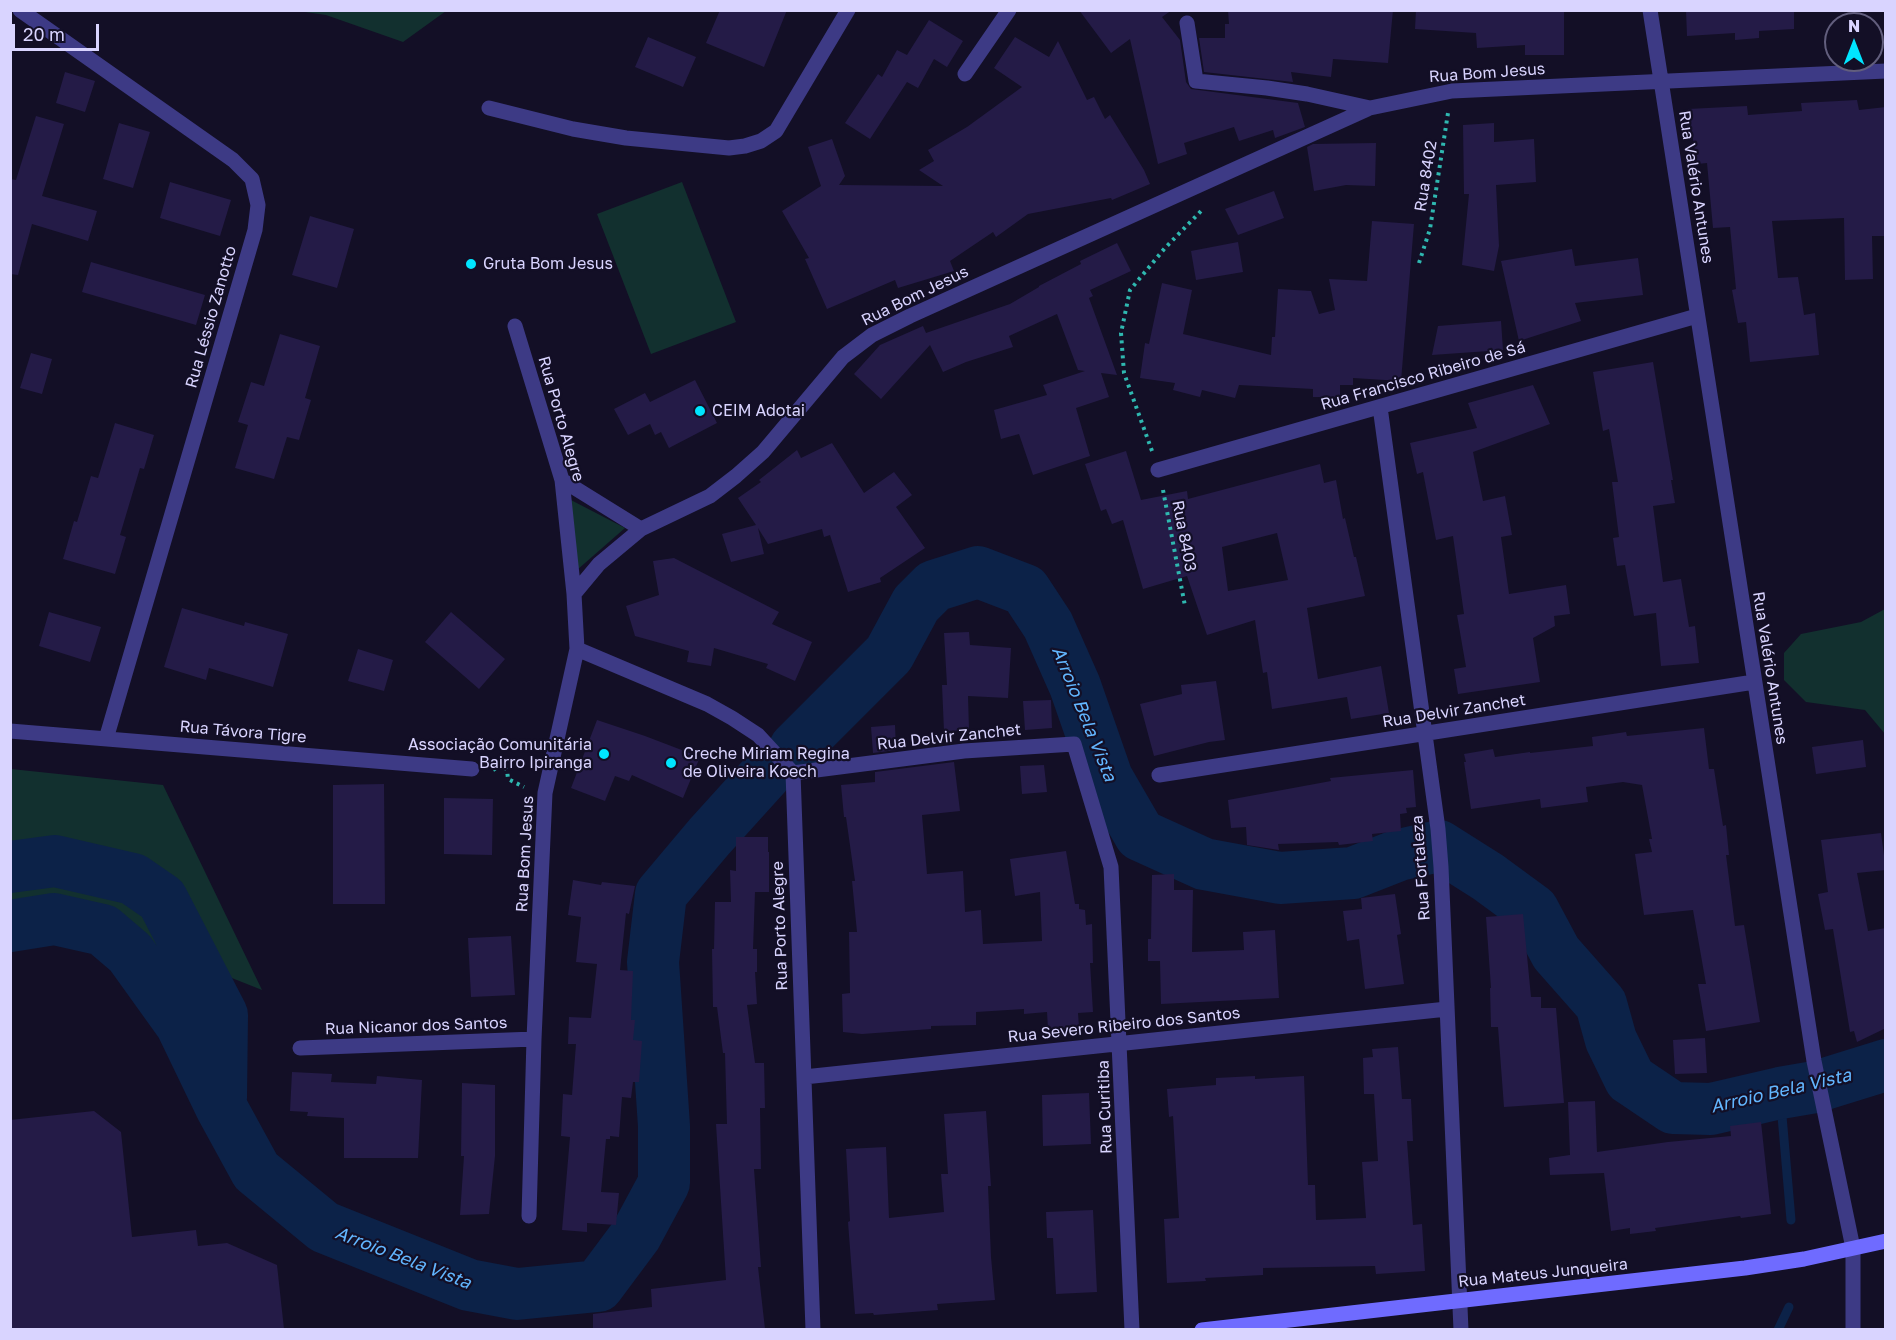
<!DOCTYPE html>
<html>
<head>
<meta charset="utf-8">
<style>
	body { margin:0 }
	#map { position:relative; width:1896px; height:1340px; overflow:hidden; background:#130f26; font-family:"Golos Text",sans-serif }
	canvas { display:block }
	.frame { position:absolute; inset:0; border:12px solid #d9d4ff; pointer-events:none }
	.north { position:absolute; left:1824px; top:12px; width:60px; height:60px; box-sizing:border-box; background:#130f26; border:2px solid #625e7d; border-radius:50%; rotate:0deg; font-size:16px; font-weight:700; line-height:24px; text-align:center; color:#d9d4ff }
	.north::after { content:''; display:block; margin:auto; width:21px; height:27px; background:#00e5ff; clip-path:polygon(50% 0,100% 100%,50% 72%,0 100%) }
	.scale { position:absolute; left:12px; top:24px; width:87px; height:27px; box-sizing:border-box; border:3px solid #d9d4ff; border-top:0; padding-left:8px; font-size:18px; line-height:21px; white-space:nowrap; color:#d9d4ff; -webkit-text-stroke:4px #130f26; paint-order:stroke }
</style>
</head>
<body>
<div id="map">
<canvas width="1896" height="1340"></canvas>
<div class="frame"></div>
<div class="north">N</div>
<div class="scale">20 m</div>
</div>
<script>
const ctx = document.querySelector('canvas').getContext('2d');
ctx.lineJoin = 'round';
function fill(path, color) {
  ctx.fillStyle = color;
  ctx.fill(path, 'evenodd');
}
function toPath(rows) {
  const path = new Path2D();
  for (const r of rows) {
    path.moveTo(r[0], r[1]);
    for (let i = 2; i < r.length; i += 2) path.lineTo(r[i], r[i + 1]);
  }
  return path;
}
function strokePath(path, color, width, dash) {
  ctx.strokeStyle = color;
  ctx.lineWidth = width;
  ctx.lineCap = dash ? 'butt' : 'round';
  ctx.setLineDash(dash || []);
  ctx.stroke(path);
}
function drawText(font, color, halo, rows, align = 'center') {
  ctx.font = font + ' "Golos Text",sans-serif';
  ctx.lineWidth = 4.5;
  ctx.setLineDash([]);
  ctx.textBaseline = 'middle';
  ctx.strokeStyle = halo;
  ctx.fillStyle = color;
  for (const [text, x, y, turn = 0] of rows) {
    ctx.save();
    ctx.translate(x, y);
    ctx.rotate((+turn || 0) * Math.PI / 180);
    ctx.textAlign = isNaN(turn) ? turn : align;
    if (halo) ctx.strokeText(text, 0, 0);
    ctx.fillText(text, 0, 0);
    ctx.restore();
  }
}
fill(toPath([
	[298,11,446,10,446,11,403,42,326,15],
	[682,182,736,322,651,354,597,214],
	[569,499,625,528,577,570],
	[1885,609,1885,734,1865,710,1806,702,1784,680,1784,653,1801,634,1861,622],
	[11,769,163,785,262,990,31,898,11,902]
]), '#12302f');
strokePath(toPath([
	[1780,1093,1791,1220],
	[1778,1330,1789,1307]
]), '#0c2248', 9);
strokePath(toPath([
	[795,748,889,654,916,604,934,586,978,572,1025,590,1048,625,1075,686,1107,778,1140,835,1204,864,1280,878,1353,873,1399,855,1439,846,1488,877,1533,910,1556,953,1601,1004,1611,1040,1630,1079,1673,1108,1711,1109,1780,1093,1815,1087,1886,1065],
	[10,867,55,861,133,879,162,899,222,1015,221,1098],
	[10,926,54,919,103,930,130,953,181,1024,221,1107,256,1171,324,1227,469,1285,517,1294,598,1286,636,1235,664,1183,664,1126,653,962,661,894,709,837,766,774]
]), '#0c2248', 52);
fill(toPath([
	[720,10,787,10,764,67,706,43],
	[1079,10,1172,10,1162,17,1180,40,1186,82,1191,89,1298,103,1305,127,1275,138,1273,130,1239,141,1234,127,1184,143,1187,154,1158,164,1130,39,1111,53],
	[1228,10,1393,10,1388,63,1333,59,1331,77,1291,72,1293,82,1204,72,1199,38,1225,38,1225,24,1229,24],
	[1416,10,1564,10,1564,55,1525,55,1525,45,1477,48,1476,33,1415,29],
	[1686,10,1794,10,1794,29,1759,31,1759,38,1735,40,1735,33,1687,36],
	[929,20,963,41,947,67,934,59,918,88,907,82,870,139,845,123,878,74,882,77,897,50,907,55],
	[648,37,696,57,683,87,635,67],
	[1015,37,1049,57,1058,41,1087,100,1094,97,1105,119,1110,115,1144,170,1150,184,1112,200,1111,198,1028,214,996,237,993,232,950,261,954,271,898,288,895,280,827,309,805,259,809,258,782,211,821,186,808,147,832,139,845,176,839,185,943,186,919,170,934,161,928,150,967,127,1022,87,994,68],
	[65,72,95,81,85,112,56,103],
	[1857,100,1859,110,1886,107,1886,236,1872,236,1873,279,1845,280,1844,218,1772,221,1778,278,1798,277,1804,315,1815,313,1819,355,1750,362,1746,322,1738,323,1732,290,1736,289,1730,227,1713,228,1707,163,1697,164,1688,109,1747,106,1748,115,1802,111,1801,103],
	[36,116,64,124,42,196,97,211,88,241,32,224,18,275,10,274,10,179,16,180],
	[119,123,150,132,133,188,103,179],
	[1494,123,1494,142,1534,139,1536,182,1496,185,1499,246,1494,271,1462,265,1469,194,1464,194,1463,125],
	[1376,143,1375,186,1346,185,1314,191,1307,147,1313,144],
	[170,182,231,200,220,236,160,218],
	[1274,191,1284,218,1238,235,1225,209],
	[310,216,354,229,337,288,292,275],
	[1372,221,1414,224,1401,381,1353,378,1353,385,1340,385,1340,397,1313,397,1313,389,1239,385,1235,398,1202,390,1200,397,1173,390,1175,383,1140,378,1145,343,1149,344,1162,283,1192,290,1183,334,1271,355,1272,337,1275,337,1278,289,1311,291,1319,314,1335,310,1329,279,1367,281],
	[1238,242,1243,272,1196,280,1191,251],
	[1117,243,1131,271,1090,290,1093,296,1089,298,1117,375,1101,373,1109,397,1076,408,1090,456,1033,475,1019,434,1001,439,994,410,1047,395,1043,385,1085,371,1078,370,1057,314,1009,336,1013,347,966,362,943,372,930,345,881,399,854,374,880,345,923,326,926,333,1010,304,1039,287,1039,286,1081,264,1080,261],
	[1572,249,1575,266,1638,258,1643,295,1575,303,1581,321,1519,341,1501,261],
	[91,262,205,295,196,325,82,292],
	[1501,321,1503,350,1432,355,1438,326],
	[280,334,320,346,305,398,311,400,299,440,287,437,274,479,235,468,248,425,238,422,251,382,264,386],
	[31,353,52,359,42,394,20,388],
	[1653,362,1673,480,1671,480,1675,503,1653,506,1663,582,1681,579,1689,627,1695,626,1699,663,1661,666,1656,613,1634,616,1625,565,1617,566,1613,538,1619,537,1612,482,1618,482,1609,429,1603,431,1593,372],
	[695,380,717,423,669,448,661,432,655,435,650,424,628,435,614,409,645,393,650,402],
	[1533,385,1550,424,1473,452,1483,501,1505,496,1512,535,1501,537,1509,594,1566,585,1570,614,1554,616,1555,626,1533,638,1540,682,1458,694,1454,669,1466,667,1457,615,1464,614,1453,536,1436,540,1423,472,1417,474,1410,443,1477,428,1468,403],
	[115,423,154,435,144,469,140,468,120,535,126,537,115,574,63,559,74,521,77,522,91,476,98,478],
	[832,443,864,493,894,472,912,495,896,507,925,548,880,578,881,582,848,592,830,535,824,537,822,529,768,544,758,528,764,554,731,562,722,534,756,525,738,498,761,482,759,480,797,450,801,458],
	[1126,451,1141,500,1187,491,1188,499,1320,464,1324,483,1336,480,1343,519,1345,518,1354,557,1356,557,1365,596,1307,608,1318,679,1381,666,1389,713,1351,719,1347,697,1272,709,1267,672,1263,673,1255,620,1207,635,1187,576,1143,589,1123,520,1112,524,1106,509,1101,511,1085,464],
	[1277,533,1288,580,1228,591,1222,547],
	[674,558,779,612,772,624,812,642,795,681,766,668,768,664,714,648,711,666,687,662,689,651,635,636,626,606,659,595,653,561],
	[182,608,244,626,245,622,288,634,273,687,209,668,206,680,164,667],
	[49,612,101,627,90,662,39,646],
	[451,612,505,659,479,689,425,642],
	[969,632,970,645,1011,648,1008,698,968,696,969,730,944,731,942,685,947,685,944,633],
	[358,649,393,660,384,691,348,681],
	[1216,681,1225,740,1209,742,1154,756,1140,704,1182,694,1181,685],
	[1051,700,1052,728,1025,730,1023,701],
	[597,720,645,736,700,757,683,798,632,775,629,781,615,776,605,801,571,788],
	[895,725,896,750,873,753,871,727],
	[1704,728,1709,769,1714,769,1723,826,1726,825,1729,855,1726,855,1735,926,1744,925,1760,1022,1706,1031,1698,984,1706,984,1693,910,1644,915,1635,854,1652,852,1649,839,1652,839,1642,785,1623,782,1586,787,1588,802,1541,808,1540,799,1471,809,1464,762,1466,762,1464,754,1493,749,1495,757,1530,752,1530,753,1593,746,1592,737,1626,732,1627,736],
	[1863,740,1866,767,1816,774,1812,747],
	[954,762,960,811,922,815,927,874,963,871,965,912,981,910,983,944,1042,941,1040,892,1015,896,1010,859,1066,851,1075,904,1079,904,1079,909,1085,910,1086,925,1092,924,1093,963,1090,963,1093,1012,1078,1013,1079,1027,1048,1029,1047,1012,1024,1014,1024,1009,976,1012,976,1025,931,1026,931,1029,862,1034,843,1032,842,994,850,993,849,932,857,932,852,881,855,881,846,817,844,817,841,785,875,782,875,772],
	[1044,765,1047,792,1022,794,1020,766],
	[1413,770,1416,807,1406,808,1407,813,1400,814,1401,831,1372,834,1373,841,1339,845,1338,842,1278,844,1279,850,1247,845,1246,827,1231,828,1228,800,1331,781,1330,778],
	[384,784,385,904,333,904,333,785],
	[444,798,493,799,492,855,444,854],
	[1881,833,1886,870,1857,873,1868,931,1886,928,1886,1028,1857,1042,1854,1031,1850,1032,1833,929,1825,930,1818,894,1828,892,1821,840],
	[736,837,768,837,768,852,769,852,769,892,755,892,753,949,757,949,757,972,755,972,757,1004,747,1005,755,1063,764,1063,765,1108,760,1108,761,1169,754,1169,761,1267,758,1267,765,1329,593,1329,593,1314,652,1307,651,1289,726,1280,716,1124,727,1124,725,1053,723,1053,717,1007,713,1007,712,949,714,949,715,902,731,902,730,870,736,871],
	[1174,874,1174,890,1193,890,1192,952,1244,950,1243,932,1275,930,1279,998,1161,1004,1160,961,1148,961,1148,939,1151,939,1152,875],
	[573,880,601,885,602,882,635,886,629,914,626,913,620,970,633,971,631,1020,635,1020,633,1040,642,1041,639,1082,633,1082,631,1098,622,1097,619,1137,610,1136,610,1139,606,1139,601,1192,619,1193,616,1225,587,1223,587,1232,562,1230,570,1137,561,1136,563,1094,572,1095,576,1044,568,1044,569,1017,591,1018,597,964,576,962,581,917,568,915],
	[1395,894,1401,934,1397,935,1404,984,1365,989,1359,939,1347,941,1343,911,1362,909,1361,898],
	[1523,914,1531,997,1541,997,1541,1008,1556,1008,1564,1103,1504,1107,1498,1027,1491,1027,1490,988,1491,988,1486,917],
	[511,936,515,995,471,997,468,938],
	[1705,1038,1707,1073,1675,1074,1673,1040],
	[1398,1047,1402,1099,1411,1099,1413,1141,1407,1141,1413,1225,1422,1224,1425,1271,1376,1274,1375,1266,1263,1268,1263,1275,1205,1278,1206,1281,1167,1283,1164,1219,1179,1218,1173,1116,1169,1117,1167,1089,1216,1085,1216,1078,1255,1076,1255,1079,1304,1076,1308,1185,1315,1185,1316,1220,1366,1218,1362,1162,1378,1161,1374,1094,1364,1094,1363,1058,1373,1057,1372,1049],
	[292,1072,332,1074,331,1082,376,1084,377,1076,422,1080,418,1158,344,1158,344,1118,307,1116,308,1112,290,1111],
	[462,1083,495,1085,495,1156,489,1214,460,1215,464,1156,461,1156],
	[1089,1093,1091,1144,1043,1146,1042,1095],
	[1595,1101,1597,1152,1668,1142,1731,1136,1730,1126,1761,1122,1771,1214,1741,1218,1740,1216,1655,1228,1656,1231,1630,1234,1630,1228,1611,1231,1604,1173,1550,1175,1549,1158,1570,1155,1568,1102],
	[94,1111,121,1132,132,1237,196,1230,198,1246,227,1243,277,1265,284,1329,10,1329,10,1120],
	[986,1111,991,1186,988,1186,991,1257,995,1300,937,1304,938,1310,874,1315,873,1313,855,1314,848,1222,850,1221,846,1149,886,1147,889,1218,944,1212,941,1174,948,1174,944,1114],
	[1093,1210,1097,1292,1056,1294,1053,1238,1047,1238,1046,1212]
]), '#241b47');
strokePath(toPath([
	[1419,263,1430,229,1448,113],
	[1152,451,1124,373,1121,333,1130,290,1165,248,1202,210],
	[1163,490,1185,606],
	[493,770,502,764,507,770,508,779,524,787]
]), '#2fb8b0', 4, [3, 4.5]);
strokePath(toPath([
	[20,10,233,160,252,179,258,205,255,230,106,739],
	[1650,10,1814,1061,1853,1248,1853,1330],
	[1187,23,1196,81,1267,88,1307,94,1370,108],
	[965,74,1009,10],
	[489,108,573,129,626,138,729,148,745,146,761,141,776,131,848,10],
	[515,326,562,480,574,594],
	[1380,407,1438,829,1441,867,1461,1330],
	[1158,470,1697,316],
	[562,480,641,529],
	[577,649,707,704,732,718,758,735,793,773,813,1330],
	[10,731,472,769],
	[793,773,964,751,1074,744,1111,867,1132,1330],
	[1159,775,1754,682],
	[300,1048,534,1039],
	[804,1077,1447,1009],
	[529,1216,534,1039,545,793,577,649,574,594,599,564,641,529,710,496,736,476,763,452,843,357,872,335,910,316,1370,108,1452,91,1886,71]
]), '#3d3a85', 15);
strokePath(toPath([
	[1202,1330,1745,1268,1804,1259,1886,1241]
]), '#6f6bff', 15);
for (const [x, y, r, color] of [
	[471,264,6,"#00e5ff"],
	[700,411,6,"#00e5ff"],
	[604,754,6,"#00e5ff"],
	[671,763,6,"#00e5ff"]
]) {
  const dot = new Path2D();
  dot.arc(x, y, r, 0, 2 * Math.PI);
  ctx.fillStyle = color;
  ctx.fill(dot);
  strokePath(dot, '#130f26', 2);
}
drawText('16px', '#d9d4ff', '#130f26', [
	["Rua Bom Jesus",1487,73,-4],
	["Rua 8402",1426,176,-81],
	["Rua Valério Antunes",1696,187,81],
	["Rua Bom Jesus",915,296,-26],
	["Rua Léssio Zanotto",211,317,-74],
	["Rua Francisco Ribeiro de Sá",1423,376,-16],
	["Rua Porto Alegre",561,419,74],
	["Rua 8403",1184,536,79],
	["Rua Valério Antunes",1770,668,81],
	["Rua Delvir Zanchet",1454,711,-9],
	["Rua Távora Tigre",243,732,5],
	["Rua Delvir Zanchet",949,737,-6],
	["Rua Bom Jesus",525,854,-87],
	["Rua Fortaleza",1421,868,-94],
	["Rua Porto Alegre",780,926,-92],
	["Rua Severo Ribeiro dos Santos",1124,1025,-6],
	["Rua Nicanor dos Santos",416,1026,-2],
	["Rua Curitiba",1105,1107,-92],
	["Rua Mateus Junqueira",1543,1273,-6]
]);
drawText('16px', '#d9d4ff', '#130f26', [
	["Gruta Bom Jesus",483,264],
	["CEIM Adotai",712,411],
	["Associação Comunitária",592,745,"right"],
	["Bairro Ipiranga",592,763,"right"],
	["Creche Miriam Regina",683,754],
	["de Oliveira Koech",683,772]
], 'left');
drawText('italic 18px', '#62b6ff', '#130f26', [
	["Arroio Bela Vista",1084,714,68],
	["Arroio Bela Vista",1781,1091,-13],
	["Arroio Bela Vista",403,1258,21]
]);
</script>
</body>
</html>
